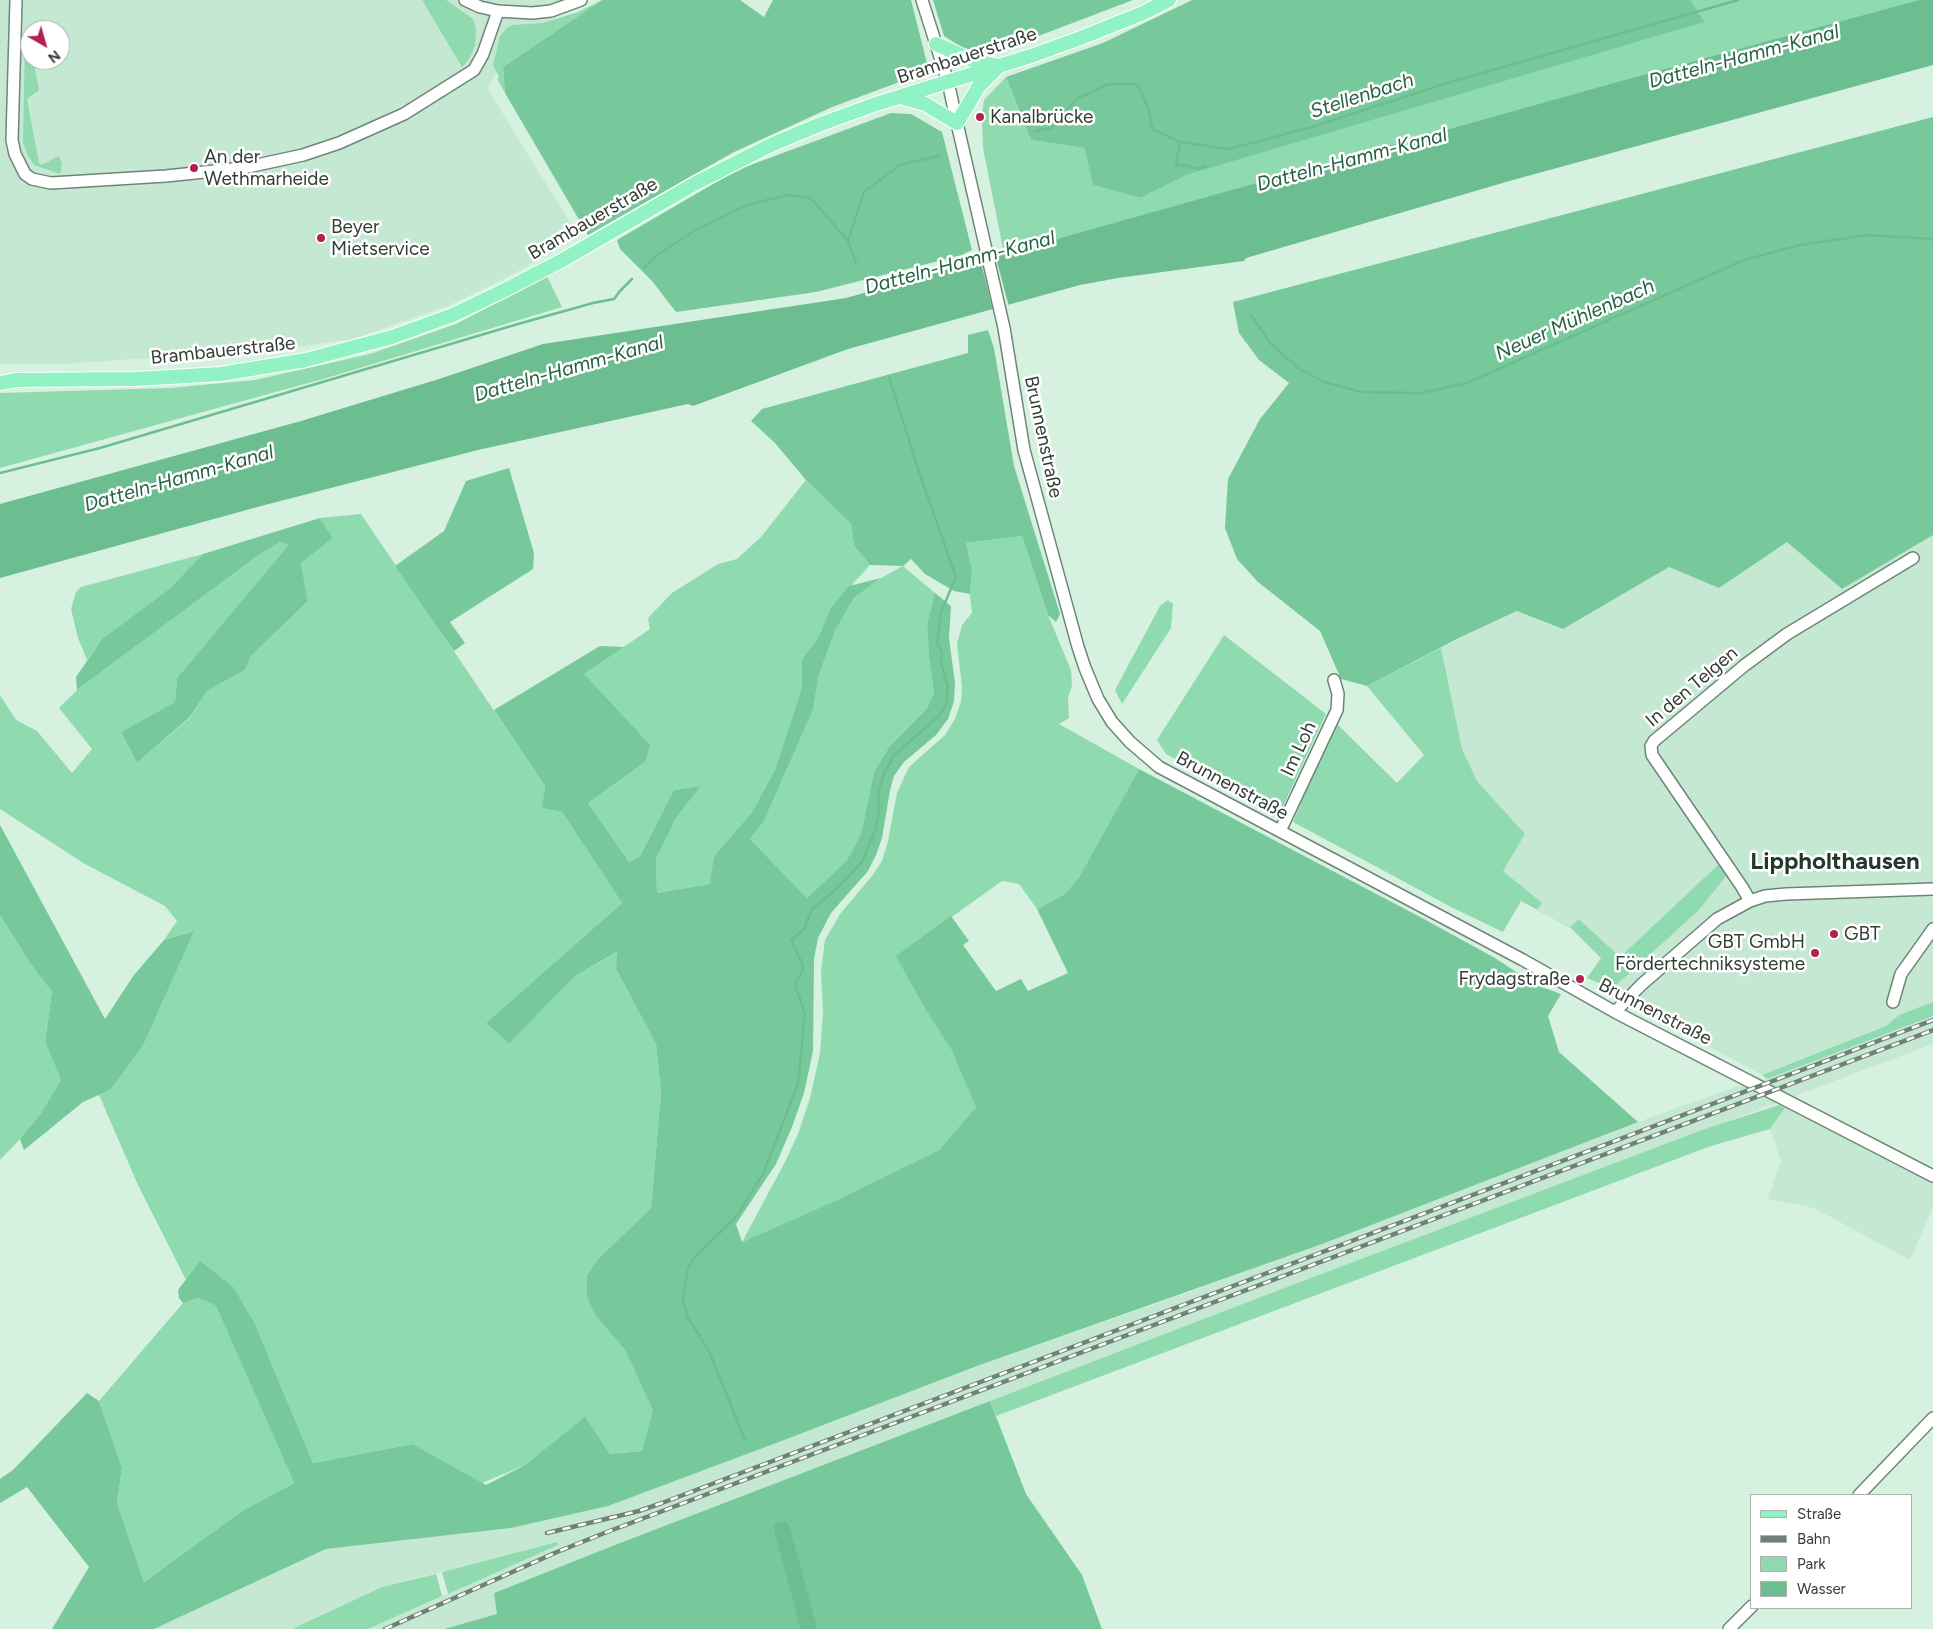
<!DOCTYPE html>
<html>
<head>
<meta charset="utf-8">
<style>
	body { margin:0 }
	#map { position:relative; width:1933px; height:1629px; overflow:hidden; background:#d6f1e0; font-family:Figtree,sans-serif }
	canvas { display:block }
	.legend { position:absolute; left:1750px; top:1494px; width:162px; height:115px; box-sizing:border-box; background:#fff; border:1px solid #aeb2af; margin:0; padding:6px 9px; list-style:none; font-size:15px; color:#343e38 }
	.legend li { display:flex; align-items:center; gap:10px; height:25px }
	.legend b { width:25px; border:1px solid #aeb2af }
	.north { position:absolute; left:20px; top:20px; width:50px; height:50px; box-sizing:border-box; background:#fff; border:1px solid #aeb2af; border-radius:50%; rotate:142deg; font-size:14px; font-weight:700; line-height:20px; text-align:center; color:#343e38 }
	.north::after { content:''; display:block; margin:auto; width:18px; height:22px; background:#b22150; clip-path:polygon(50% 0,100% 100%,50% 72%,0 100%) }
</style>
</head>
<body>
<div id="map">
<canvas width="1933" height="1629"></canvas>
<ul class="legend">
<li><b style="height:6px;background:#91f3c4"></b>Straße</li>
<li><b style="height:6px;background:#708176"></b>Bahn</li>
<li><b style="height:14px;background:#90daaf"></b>Park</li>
<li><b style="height:14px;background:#6cbe90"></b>Wasser</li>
</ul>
<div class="north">N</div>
</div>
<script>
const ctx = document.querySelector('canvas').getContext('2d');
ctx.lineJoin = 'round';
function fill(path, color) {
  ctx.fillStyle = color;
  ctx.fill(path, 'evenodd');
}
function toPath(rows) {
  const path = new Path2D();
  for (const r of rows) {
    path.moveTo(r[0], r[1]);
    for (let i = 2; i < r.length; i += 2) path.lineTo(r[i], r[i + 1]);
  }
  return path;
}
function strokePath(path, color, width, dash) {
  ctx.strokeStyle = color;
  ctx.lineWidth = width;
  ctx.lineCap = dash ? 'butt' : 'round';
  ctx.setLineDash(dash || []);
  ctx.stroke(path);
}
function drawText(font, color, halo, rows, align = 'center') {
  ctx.font = font + ' Figtree,sans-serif';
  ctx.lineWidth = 5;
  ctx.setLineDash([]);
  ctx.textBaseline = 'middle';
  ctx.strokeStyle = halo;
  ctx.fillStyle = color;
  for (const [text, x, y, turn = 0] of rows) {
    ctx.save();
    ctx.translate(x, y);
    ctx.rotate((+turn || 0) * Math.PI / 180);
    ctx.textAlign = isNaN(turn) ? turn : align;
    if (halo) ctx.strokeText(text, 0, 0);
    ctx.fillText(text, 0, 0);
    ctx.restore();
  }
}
fill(toPath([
	[0,0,582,0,511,49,487,88,579,237,513,274,450,305,353,339,282,349,62,364,0,364],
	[30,30,60,30,60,60,30,60],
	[1933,535,1933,1002,1899,1015,1886,1026,1762,1075,1646,1013,1612,989,1699,910,1727,875,1719,864,1620,957,1579,919,1571,928,1537,910,1542,903,1502,871,1525,834,1477,781,1462,749,1441,648,1518,611,1563,629,1669,566,1720,588,1787,541,1842,589],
	[1933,1016,1933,1044,1287,1287,620,1543,494,1593,497,1614,444,1629,368,1629,558,1545,557,1542,382,1587,292,1629,154,1629,326,1549,511,1528,608,1506,779,1442,977,1366,1198,1289,1638,1122,1738,1086,1767,1079],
	[1785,1108,1933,1183,1933,1207,1910,1260,1814,1208,1768,1199,1781,1161,1770,1129]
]), '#c5e8d2');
fill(toPath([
	[422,0,446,0,473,19,476,29,475,46,469,59,462,67],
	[602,0,503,67,505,93,497,79,499,77,493,65,500,36,507,28,512,25,543,23,578,12],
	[1690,0,1919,0,1004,254,983,148,982,114,984,100,1006,77,1031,140,1084,148,1093,185,1140,198,1189,174],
	[30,39,30,60,33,60,39,90,27,99,39,163,41,165,59,156,62,164,60,174,34,165,28,156,23,142,25,41],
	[547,276,562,307,330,377,0,468,0,393,170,388,255,380,370,354,456,324],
	[806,480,851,524,854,546,870,565,830,609,818,638,802,659,802,687,775,770,752,812,714,856,711,884,657,893,656,859,676,818,701,786,674,790,640,856,629,862,588,803,645,762,584,674,650,629,648,618,672,593,718,564,737,559,761,537],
	[361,514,545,786,543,808,562,812,622,903,486,1023,509,1044,575,976,618,952,616,969,656,1044,661,1093,651,1208,598,1259,587,1275,596,1316,625,1350,654,1410,642,1451,610,1454,585,1418,525,1465,482,1483,413,1444,313,1463,255,1324,196,1268,186,1280,138,1185,99,1095,110,1090,193,931,164,940,177,921,165,906,85,864,0,809,0,695,16,720,37,731,72,773,92,749,59,708,77,690,260,554,280,542,290,545,177,678,175,702,121,732,137,763,190,718,207,691,245,670,251,656,308,601,301,563,333,538,320,518],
	[1022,536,1048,615,1071,670,1072,686,1068,697,1069,718,1059,724,1139,769,1079,877,1065,894,1037,909,1019,884,1002,881,897,956,952,1051,977,1106,939,1150,837,1200,742,1242,784,1164,798,1134,810,1098,820,1053,823,1012,821,971,825,940,840,914,872,876,882,861,888,841,897,793,909,767,945,735,955,719,961,702,962,687,957,644,962,625,972,613,970,594,972,569,966,543],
	[203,554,169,589,102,639,87,660,78,638,71,609,76,592,81,587],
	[903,566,935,593,927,623,929,658,934,693,928,709,889,747,874,772,861,834,847,860,807,898,750,839,764,821,813,710,819,675,835,631,854,598,881,578],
	[1168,600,1173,604,1171,628,1122,704,1115,690,1160,606],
	[1224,635,1326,714,1278,817,1166,754,1157,740],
	[1441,648,1462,749,1477,781,1525,834,1503,871,1542,903,1537,910,1570,927,1579,919,1620,957,1719,864,1727,875,1699,910,1612,989,1587,978,1601,958,1571,928,1521,901,1503,932,1453,908,1293,822,1315,769,1337,724,1397,783,1424,755,1367,686],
	[0,915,30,963,52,992,45,1042,61,1080,41,1113,20,1139,0,1160],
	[1933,1002,1933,1016,1767,1079,1762,1075,1886,1026,1899,1015],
	[1779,1105,1785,1108,1770,1129,1711,1146,996,1416,990,1401,1287,1287,1705,1129],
	[198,1298,216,1306,294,1483,242,1511,144,1582,117,1503,122,1468,99,1401,183,1303],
	[557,1542,558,1545,448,1594,442,1572],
	[436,1574,442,1596,368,1629,292,1629,382,1587]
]), '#90daaf');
fill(toPath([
	[602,0,740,0,764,17,773,0,911,0,929,71,832,107,732,153,588,235,505,93,503,67],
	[933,0,1133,0,991,54,963,48,944,36],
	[1192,0,1690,0,1704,22,1189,174,1140,198,1093,185,1084,148,1031,140,1006,77,1103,43],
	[891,113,911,114,942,132,972,250,962,255,816,292,676,312,652,281,620,249,617,240,737,170],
	[1933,117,1933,535,1842,589,1787,542,1719,588,1669,567,1563,629,1517,611,1457,639,1367,686,1341,679,1320,631,1258,582,1237,559,1225,528,1228,479,1260,419,1289,383,1259,360,1239,333,1233,302],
	[988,330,994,348,1014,466,1060,614,1056,622,1048,615,1022,536,966,543,972,569,970,594,954,591,925,574,911,559,903,566,870,565,854,546,851,524,806,480,775,443,751,421,762,409,968,353,968,335],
	[509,468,534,553,533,569,450,622,465,643,454,651,395,566,444,531,466,481],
	[320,518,333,538,301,563,308,601,251,656,245,670,207,691,190,717,137,763,121,732,175,702,177,678,289,545,280,542,260,554,77,690,76,677,102,639,169,589,203,554],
	[881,578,854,598,835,631,819,675,813,710,764,821,750,839,807,898,847,860,861,834,874,772,889,747,927,709,934,693,929,658,927,623,935,593,951,606,949,638,955,683,954,701,948,719,936,735,904,762,894,776,890,790,882,838,876,855,868,871,831,913,818,938,814,959,813,1051,804,1093,792,1127,776,1164,736,1224,742,1242,837,1200,939,1150,976,1107,952,1051,923,1005,896,956,951,916,969,941,963,945,996,991,1021,979,1028,991,1068,973,1037,909,1065,894,1079,877,1139,769,1422,918,1495,958,1536,985,1561,994,1548,1016,1559,1052,1638,1122,1322,1244,977,1366,779,1442,608,1506,511,1528,326,1549,154,1629,52,1629,89,1567,27,1487,0,1503,0,1479,13,1470,87,1393,99,1401,122,1468,117,1503,144,1582,242,1511,294,1483,216,1306,198,1298,183,1303,179,1298,178,1290,200,1261,233,1287,255,1324,313,1463,413,1444,486,1485,525,1465,585,1417,610,1454,642,1451,653,1410,625,1350,596,1316,587,1297,587,1275,598,1259,651,1208,661,1093,656,1044,616,969,617,952,575,976,509,1044,486,1023,622,903,562,812,542,808,545,786,494,710,600,646,624,647,584,674,650,745,645,762,588,803,629,862,640,856,674,790,701,786,676,818,656,859,657,893,710,884,714,856,752,812,775,770,802,687,802,659,818,638,830,609,849,586],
	[0,825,105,1019,134,975,164,940,194,931,143,1045,110,1090,83,1102,24,1150,20,1139,41,1113,61,1080,45,1042,52,992,30,963,0,915],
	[990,1401,1026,1494,1082,1575,1102,1629,444,1629,497,1614,494,1593,620,1543]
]), '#77c99b');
fill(toPath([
	[1919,0,1933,0,1933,65,1513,180,1246,258,1244,261,1118,278,1080,285,848,349,693,406,688,404,478,450,261,506,0,578,0,504,301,421,439,379,543,344,846,298,1614,83]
]), '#6cbe90');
fill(toPath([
	[995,254,1009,307,993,311,980,258]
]), '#d6f1e0');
strokePath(toPath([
	[1036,131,1051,128,1077,99,1108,84,1137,84,1147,105,1153,129,1180,142,1229,149,1312,127,1447,83,1738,0],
	[1180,142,1176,166,1186,165,1198,169,1206,166],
	[848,241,864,192,900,165,939,156],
	[644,268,656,256,696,230,747,205,787,195,811,198,848,241,856,263],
	[1251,315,1271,344,1298,368,1324,382,1361,392,1421,393,1467,383,1744,260,1800,245,1867,235,1933,239],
	[0,473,100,448,518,324,593,303,614,299,620,291,632,279],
	[745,1440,709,1351,688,1318,683,1299,688,1267,695,1257,736,1217,763,1174,798,1084,805,1013,796,988,796,983,802,972,803,965,791,940,804,929,812,909,834,891,862,862,875,831,879,812,879,791,884,773,895,754,939,716,946,705,948,687,941,662,942,652,937,643,941,612,956,577,920,475,889,377]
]), '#6cbe90', 2.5);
strokePath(toPath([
	[782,1529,809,1629]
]), '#6cbe90', 16);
const minor = toPath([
	[16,0,12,140,15,154,25,174,32,179,51,183,166,176,243,168,303,155,339,143,404,114,474,70,483,54,498,11],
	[465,0,480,7,498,11,532,13,551,11,581,0],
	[922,0,948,82,957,123,1004,328,1024,450,1078,647,1085,668,1098,699,1112,722,1130,742,1159,767,1523,960,1615,1012,1933,1176],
	[1280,831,1337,710,1338,694,1334,680],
	[1750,901,1742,887,1652,755,1651,746,1654,741,1745,665,1787,634,1913,558],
	[1893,1002,1901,974,1933,929],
	[1615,1012,1641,985,1717,919,1750,901,1765,896,1786,894,1933,889],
	[1859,1495,1933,1418],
	[1729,1629,1752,1606]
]);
const major = toPath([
	[936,44,972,60,998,66],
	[900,97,925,104,957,123,979,86,997,68],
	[0,383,16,380,135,379,221,374,306,360,392,337,453,315,507,289,561,261,694,184,773,144,821,124,876,104,1031,56,1078,39,1143,13,1169,0]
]);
strokePath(minor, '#6e8677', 14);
strokePath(major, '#fff', 16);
strokePath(minor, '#fff', 11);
strokePath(major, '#91f3c4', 14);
const rail = toPath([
	[547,1533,639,1511,662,1503,1933,1020],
	[385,1629,557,1552,607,1532,1933,1030]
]);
strokePath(rail, '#708176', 4.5);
strokePath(rail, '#fff', 2.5, [8]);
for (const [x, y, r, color] of [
	[980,117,5,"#b22150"],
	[194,168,5,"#b22150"],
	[321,238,5,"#b22150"],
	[1834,934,5,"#b22150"],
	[1815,953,5,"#b22150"],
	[1580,979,5,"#b22150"]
]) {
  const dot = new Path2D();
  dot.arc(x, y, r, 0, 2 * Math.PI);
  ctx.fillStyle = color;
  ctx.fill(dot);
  strokePath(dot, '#fff', 2);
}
drawText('19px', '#343e38', '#fff', [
	["Brambauerstraße",967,56,-18],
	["Brambauerstraße",593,219,-30],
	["Brambauerstraße",223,351,-6],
	["Brunnenstraße",1043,437,78],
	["In den Telgen",1692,687,-40],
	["Im Loh",1299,749,-65],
	["Brunnenstraße",1232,786,28],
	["Brunnenstraße",1655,1012,27]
]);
drawText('19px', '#343e38', '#fff', [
	["Kanalbrücke",990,117],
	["An der",204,157],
	["Wethmarheide",204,179],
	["Beyer",331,227],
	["Mietservice",331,249],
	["GBT",1844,934],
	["GBT GmbH",1805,942,"right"],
	["Fördertechniksysteme",1805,964,"right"],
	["Frydagstraße",1570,979,"right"]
], 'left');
drawText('italic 20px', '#266243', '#fff', [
	["Datteln-Hamm-Kanal",1744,57,-15],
	["Stellenbach",1362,96,-18],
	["Datteln-Hamm-Kanal",1352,160,-15],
	["Datteln-Hamm-Kanal",960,263,-15],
	["Neuer Mühlenbach",1575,320,-24],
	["Datteln-Hamm-Kanal",569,369,-16],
	["Datteln-Hamm-Kanal",179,479,-16]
]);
drawText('bold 24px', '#23392d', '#fff', [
	["Lippholthausen",1835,862]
]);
</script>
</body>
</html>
